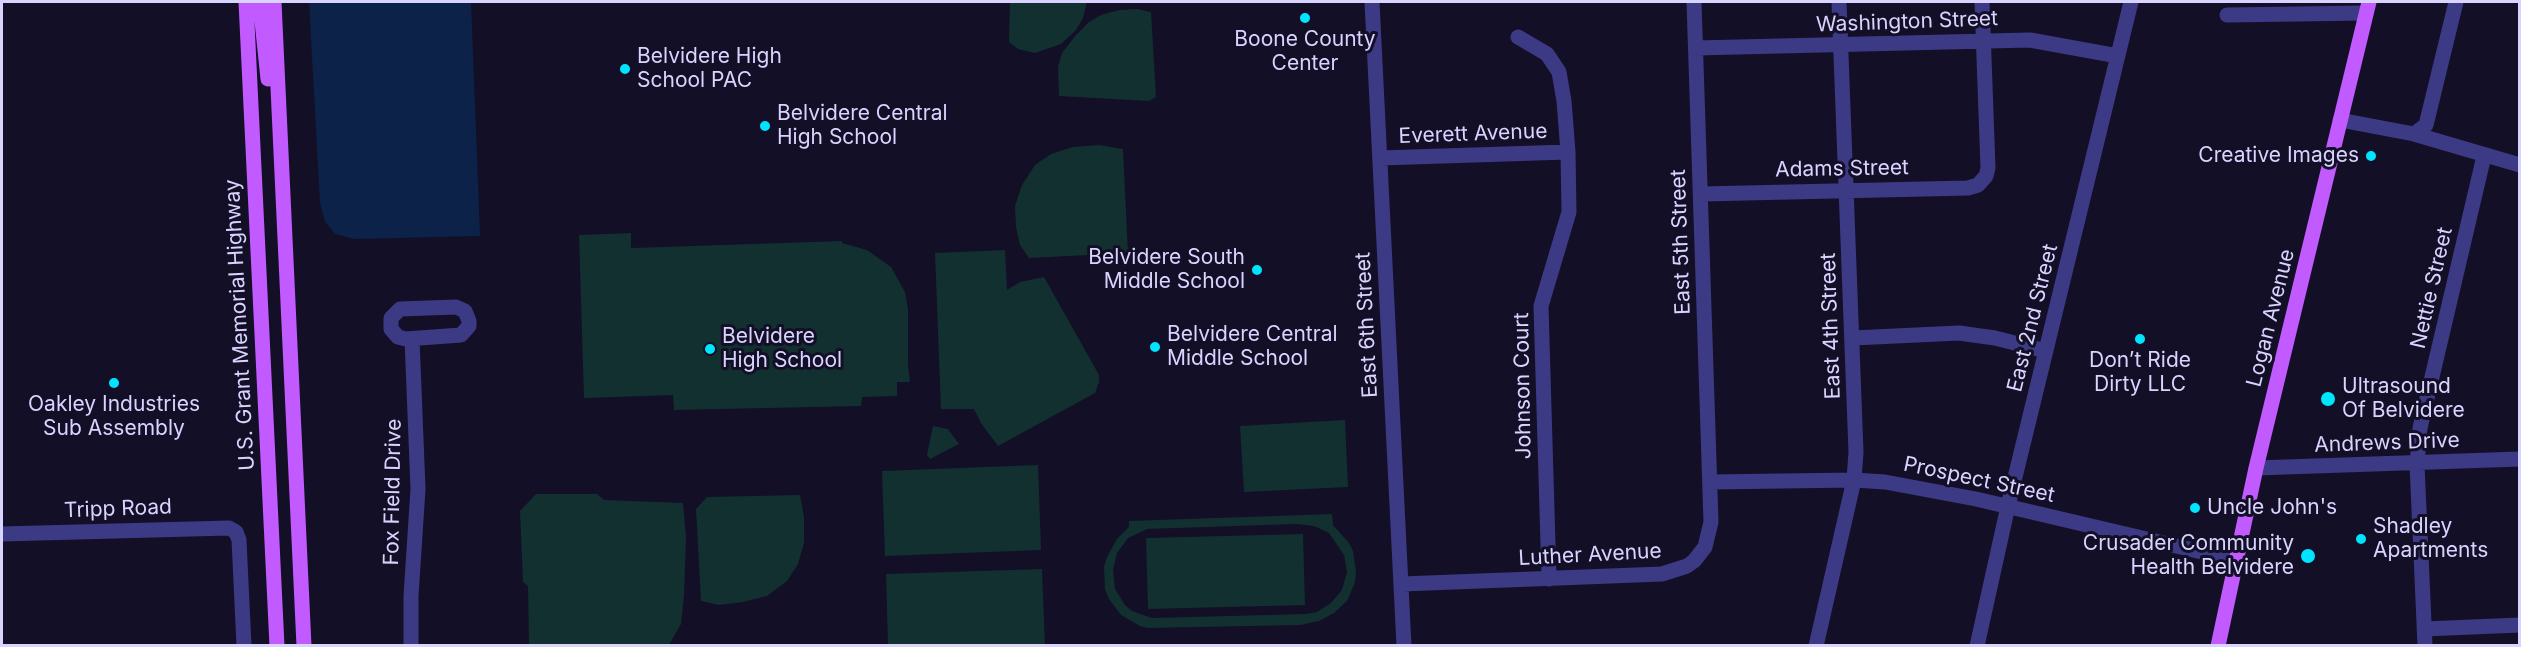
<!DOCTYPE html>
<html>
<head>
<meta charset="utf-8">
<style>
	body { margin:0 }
	#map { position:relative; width:2521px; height:647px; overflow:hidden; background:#130f26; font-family:Inter,sans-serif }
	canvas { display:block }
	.frame { position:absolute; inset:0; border:3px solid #d9d4ff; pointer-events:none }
</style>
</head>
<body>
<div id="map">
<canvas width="2521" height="647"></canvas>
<div class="frame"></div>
</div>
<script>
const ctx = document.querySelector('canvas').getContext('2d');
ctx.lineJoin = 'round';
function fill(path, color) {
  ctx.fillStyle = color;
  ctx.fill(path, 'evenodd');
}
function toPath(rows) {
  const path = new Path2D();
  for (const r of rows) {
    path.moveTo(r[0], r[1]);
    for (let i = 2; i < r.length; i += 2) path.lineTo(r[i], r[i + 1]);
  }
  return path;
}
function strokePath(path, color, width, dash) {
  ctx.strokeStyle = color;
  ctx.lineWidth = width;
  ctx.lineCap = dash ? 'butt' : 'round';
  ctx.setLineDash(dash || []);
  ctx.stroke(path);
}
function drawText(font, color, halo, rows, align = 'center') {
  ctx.font = font + ' Inter,sans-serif';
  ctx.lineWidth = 6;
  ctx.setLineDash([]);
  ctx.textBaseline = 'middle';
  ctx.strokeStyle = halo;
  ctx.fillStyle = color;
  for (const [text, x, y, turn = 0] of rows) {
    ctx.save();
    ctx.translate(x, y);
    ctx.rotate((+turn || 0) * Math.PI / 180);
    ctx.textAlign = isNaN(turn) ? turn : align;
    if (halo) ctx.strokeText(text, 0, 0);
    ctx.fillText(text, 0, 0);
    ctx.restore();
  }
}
fill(toPath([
	[1010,2,1087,2,1083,18,1076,30,1061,44,1035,53,1018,49,1009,42],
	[1137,9,1151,12,1156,97,1149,101,1059,96,1058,67,1062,53,1076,35,1089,22,1101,15,1119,10],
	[1099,145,1123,149,1128,253,1029,258,1020,245,1016,227,1015,206,1022,185,1035,165,1051,154,1073,147],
	[631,233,631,248,842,241,842,243,867,250,891,267,905,292,908,309,908,365,910,382,897,382,897,396,862,397,861,406,674,410,673,395,584,398,579,235],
	[1005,250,1007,290,1020,282,1044,277,1099,375,1099,382,1095,393,998,446,981,423,974,409,941,409,935,253],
	[1345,420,1348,487,1244,492,1240,426],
	[933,426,948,429,959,444,930,459,927,455],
	[1038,465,1041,550,885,556,882,471],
	[536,494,597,494,604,500,683,503,686,537,684,596,681,624,669,645,529,645,528,586,523,582,520,511],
	[800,495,804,517,804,543,798,564,787,581,767,596,743,602,719,605,701,601,696,509,707,497],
	[1332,514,1333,525,1349,543,1353,551,1356,572,1355,582,1347,601,1334,613,1319,621,1300,625,1148,628,1140,626,1121,615,1109,599,1105,589,1104,567,1107,557,1117,539,1129,527,1129,521],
	[1297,524,1314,526,1329,533,1344,555,1347,572,1342,590,1331,603,1317,612,1306,614,1152,618,1132,611,1125,605,1115,589,1113,570,1117,553,1128,538,1147,529],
	[1303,534,1305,605,1148,609,1146,538],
	[1042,569,1045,645,888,645,886,574]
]), '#12302f');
fill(toPath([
	[309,2,471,2,480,236,354,239,335,234,325,222,320,203]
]), '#0c2248');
strokePath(toPath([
	[1372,2,1404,646],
	[2227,15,2366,13],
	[1518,37,1547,54,1559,72,1564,101,1568,152,1569,212,1541,306,1549,579],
	[1696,48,2030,40,2118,56],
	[2340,120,2414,134,2520,165],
	[2414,134,2426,125,2456,2],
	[1380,158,1568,152],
	[1701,194,1968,188,1978,185,1986,176,1988,168,1982,2],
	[456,307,465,311,469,321,469,326,461,335,406,339,398,337,391,329,391,318,400,309,456,307],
	[1853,338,1959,333,1995,338,2046,351],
	[2256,468,2520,459],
	[1710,482,1854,480,1885,482,1976,499,2236,560],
	[2,534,229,528,236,532,239,540,244,646],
	[1402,584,1662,574,1687,566,1694,561,1705,547,1711,522,1694,2],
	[2424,629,2520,625],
	[411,646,411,596,418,489,412,339],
	[1816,646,1854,480,1856,452,1839,2],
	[1977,646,2008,506,2131,2],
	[2425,646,2417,464,2420,428,2484,156]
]), '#3d3a85', 15);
strokePath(toPath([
	[246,2,277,646],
	[260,2,268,79],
	[274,2,304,646],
	[2218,646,2256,468,2369,2]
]), '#c25bff', 15);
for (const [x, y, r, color] of [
	[1305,18,6,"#00e5ff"],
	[625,69,6,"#00e5ff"],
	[765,126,6,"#00e5ff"],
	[2371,156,6,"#00e5ff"],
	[1257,270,6,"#00e5ff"],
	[2140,339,6,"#00e5ff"],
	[1155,347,6,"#00e5ff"],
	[710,349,6,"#00e5ff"],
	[114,383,6,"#00e5ff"],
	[2328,399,8,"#00e5ff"],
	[2195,508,6,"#00e5ff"],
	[2361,539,6,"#00e5ff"],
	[2308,556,8,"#00e5ff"]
]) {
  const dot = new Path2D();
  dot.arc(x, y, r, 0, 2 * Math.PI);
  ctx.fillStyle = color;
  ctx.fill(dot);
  strokePath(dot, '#130f26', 2);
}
drawText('21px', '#d9d4ff', '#130f26', [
	["Washington Street",1907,22,-2],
	["Everett Avenue",1473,134,-2],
	["Adams Street",1842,169,-1],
	["East 5th Street",1681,242,-92],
	["Nettie Street",2432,288,-77],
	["East 2nd Street",2033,318,-76],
	["Logan Avenue",2271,318,-76],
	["U.S. Grant Memorial Highway",240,325,-93],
	["East 6th Street",1367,325,-93],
	["East 4th Street",1831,326,-92],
	["Johnson Court",1523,386,-91],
	["Andrews Drive",2387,443,-2],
	["Prospect Street",1979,480,12],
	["Fox Field Drive",393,492,-89],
	["Tripp Road",118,509,-2],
	["Luther Avenue",1590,555,-3]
]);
drawText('21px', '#d9d4ff', '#130f26', [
	["Boone County",1305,40,"center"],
	["Center",1305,64,"center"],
	["Belvidere High",637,57],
	["School PAC",637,81],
	["Belvidere Central",777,114],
	["High School",777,138],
	["Creative Images",2359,156,"right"],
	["Belvidere South",1245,258,"right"],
	["Middle School",1245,282,"right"],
	["Belvidere Central",1167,335],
	["Middle School",1167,359],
	["Belvidere",722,337],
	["High School",722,361],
	["Don’t Ride",2140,361,"center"],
	["Dirty LLC",2140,385,"center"],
	["Ultrasound",2342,387],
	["Of Belvidere",2342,411],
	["Oakley Industries",114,405,"center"],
	["Sub Assembly",114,429,"center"],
	["Uncle John's",2207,508],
	["Shadley",2373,527],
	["Apartments",2373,551],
	["Crusader Community",2294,544,"right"],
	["Health Belvidere",2294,568,"right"]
], 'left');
</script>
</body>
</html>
